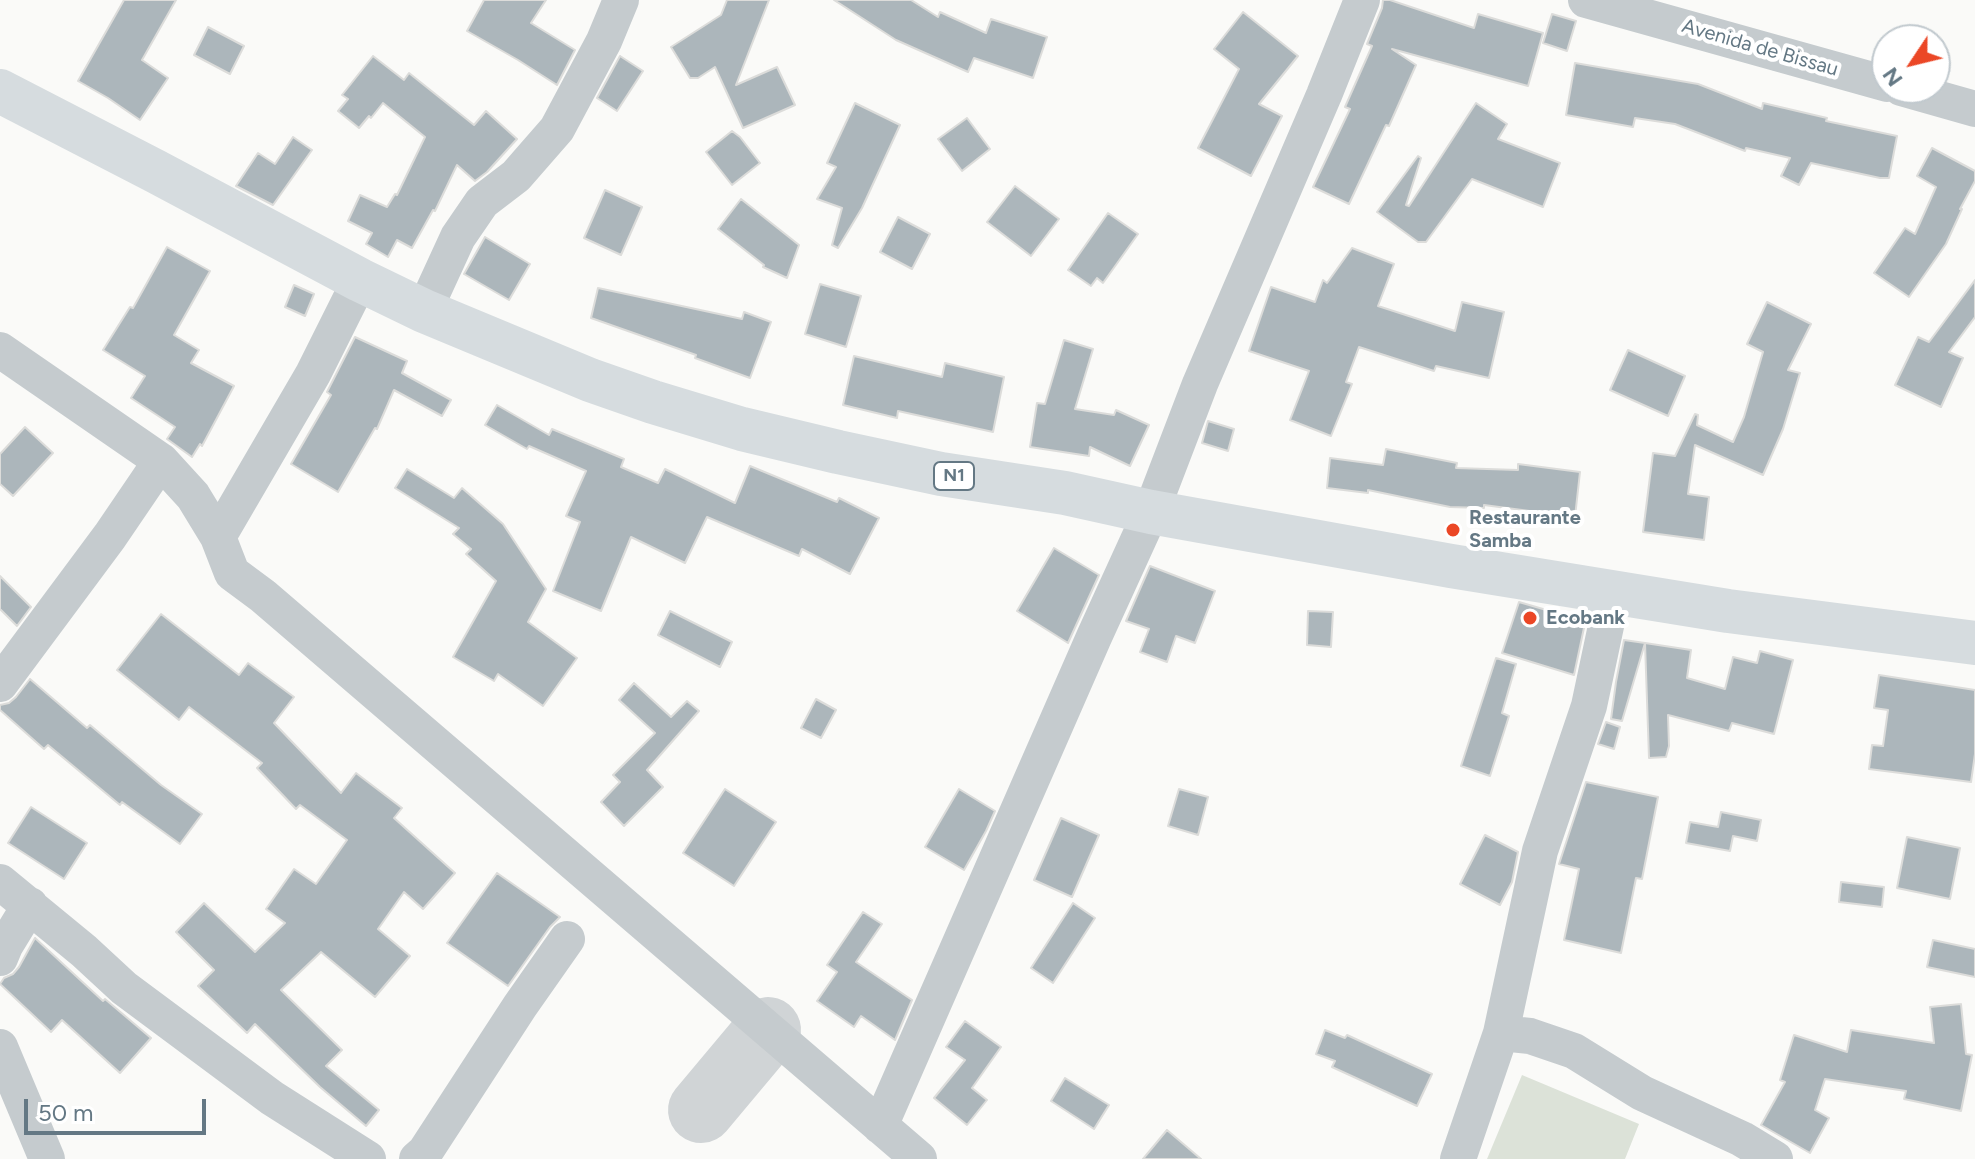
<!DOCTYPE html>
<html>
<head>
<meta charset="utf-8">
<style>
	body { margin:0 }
	#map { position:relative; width:1975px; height:1159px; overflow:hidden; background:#fafaf8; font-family:Figtree,sans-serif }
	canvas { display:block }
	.north { position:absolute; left:1871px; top:24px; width:80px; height:80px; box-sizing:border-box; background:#fff; border:2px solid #c1c9ce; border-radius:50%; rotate:235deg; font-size:22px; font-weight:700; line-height:32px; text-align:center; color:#647884 }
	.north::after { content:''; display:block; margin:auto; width:28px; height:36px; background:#eb4726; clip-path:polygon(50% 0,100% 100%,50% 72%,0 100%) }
	.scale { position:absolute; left:24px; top:1099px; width:182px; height:36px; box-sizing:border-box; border:4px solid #647884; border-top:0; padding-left:10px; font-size:24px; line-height:28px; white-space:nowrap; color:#647884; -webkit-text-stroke:6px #fff; paint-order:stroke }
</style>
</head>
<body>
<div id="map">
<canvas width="1975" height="1159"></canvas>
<div class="north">N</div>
<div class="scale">50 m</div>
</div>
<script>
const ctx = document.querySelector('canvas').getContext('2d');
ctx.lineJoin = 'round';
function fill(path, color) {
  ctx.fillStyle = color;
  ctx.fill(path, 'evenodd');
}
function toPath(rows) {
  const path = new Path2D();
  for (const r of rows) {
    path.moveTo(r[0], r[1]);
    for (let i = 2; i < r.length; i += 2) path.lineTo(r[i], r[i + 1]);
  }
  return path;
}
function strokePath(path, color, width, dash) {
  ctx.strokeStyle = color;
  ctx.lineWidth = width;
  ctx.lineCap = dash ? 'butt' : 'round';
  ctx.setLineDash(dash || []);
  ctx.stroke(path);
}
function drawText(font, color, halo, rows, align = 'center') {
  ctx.font = font + ' Figtree,sans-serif';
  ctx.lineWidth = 8;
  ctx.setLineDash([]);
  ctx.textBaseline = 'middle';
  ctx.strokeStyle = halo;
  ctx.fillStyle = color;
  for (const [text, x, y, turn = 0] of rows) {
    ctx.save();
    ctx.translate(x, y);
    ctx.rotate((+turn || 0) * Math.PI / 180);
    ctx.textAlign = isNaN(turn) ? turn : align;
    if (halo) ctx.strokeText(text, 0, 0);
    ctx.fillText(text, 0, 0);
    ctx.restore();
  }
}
fill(toPath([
	[1522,1075,1639,1124,1625,1159,1487,1159]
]), '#dce2d8');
strokePath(toPath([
	[701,1110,768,1030]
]), '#d0d4d6', 66);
const building = toPath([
	[124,0,176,0,142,60,168,78,140,120,108,98,78,81,124,0],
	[484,0,546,0,531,23,575,50,557,85,518,60,467,31,484,0],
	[727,0,769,0,736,85,777,67,795,105,743,128,715,67,698,78,690,78,671,47,721,15,727,0],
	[834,0,911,0,938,17,940,12,986,33,991,19,1047,37,1033,78,974,58,968,72,896,40,834,0],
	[1383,0,1390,0,1474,28,1478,14,1543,33,1528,86,1392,49,1416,65,1389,126,1386,125,1349,204,1313,187,1350,109,1345,107,1372,46,1367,44,1382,8,1383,0],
	[1243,12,1298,56,1259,104,1282,116,1251,176,1198,148,1239,69,1214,49,1243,12],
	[1552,14,1576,21,1567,51,1543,43,1552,14],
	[208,27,244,46,230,74,194,55,208,27],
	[373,56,404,80,409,73,474,125,486,111,517,139,487,172,475,181,457,165,435,211,433,210,412,248,397,240,388,257,366,244,372,233,348,221,360,195,387,207,395,194,397,195,425,137,383,103,371,118,369,116,359,128,338,111,348,99,342,95,373,56],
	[620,56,643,71,617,111,597,98,620,56],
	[1575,63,1698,84,1762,109,1763,103,1827,118,1826,121,1897,136,1889,178,1880,178,1811,163,1799,185,1781,176,1790,158,1746,148,1745,151,1675,124,1635,118,1633,127,1566,115,1575,63],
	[855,103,900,125,862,208,838,248,832,245,842,208,817,199,836,167,827,163,855,103],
	[1476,103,1507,124,1498,139,1560,163,1543,207,1472,179,1426,242,1418,242,1377,212,1418,156,1421,158,1406,205,1409,206,1476,103],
	[967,118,990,149,962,171,938,139,967,118],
	[732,131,740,137,760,163,732,185,706,152,732,131],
	[293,137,312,150,273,205,236,186,258,153,275,164,293,137],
	[1932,148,1975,171,1975,181,1960,209,1962,209,1946,244,1909,297,1874,273,1905,228,1915,234,1936,187,1917,176,1932,148],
	[1015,186,1059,219,1031,256,987,222,1015,186],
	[605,190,642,207,621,255,584,238,605,190],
	[741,199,799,245,787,278,763,267,764,265,718,229,741,199],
	[1108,213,1138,234,1103,283,1097,278,1091,286,1068,270,1108,213],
	[898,217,930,234,912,269,880,252,898,217],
	[485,237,530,264,509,300,464,274,485,237],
	[167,247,210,271,174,335,199,350,191,363,234,386,202,446,200,444,192,457,167,439,175,427,131,398,145,376,103,350,130,307,133,308,167,247],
	[1352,248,1394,264,1378,306,1455,331,1462,302,1504,312,1489,378,1436,366,1434,371,1359,347,1346,382,1352,384,1331,436,1290,420,1309,371,1249,351,1271,287,1315,302,1323,280,1327,283,1352,248],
	[1975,280,1975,317,1949,352,1963,358,1941,407,1895,385,1918,337,1929,342,1975,280],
	[820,284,861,296,846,347,805,334,820,284],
	[294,285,314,294,305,316,285,307,294,285],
	[598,288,742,319,744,312,771,322,750,378,695,358,696,355,591,318,598,288],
	[1767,302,1811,324,1788,370,1800,373,1783,429,1763,475,1695,445,1688,494,1709,497,1704,540,1643,532,1653,453,1675,456,1695,414,1698,415,1697,425,1733,442,1744,417,1763,352,1747,344,1767,302],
	[355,337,407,361,402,373,451,400,442,416,394,390,377,429,375,428,338,492,291,464,331,395,327,392,355,337],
	[1064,340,1093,349,1075,409,1114,415,1116,410,1149,425,1130,466,1090,447,1089,456,1030,447,1037,403,1045,404,1064,340],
	[1628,350,1685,376,1668,416,1610,390,1628,350],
	[854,356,942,377,945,363,1004,377,993,432,898,411,897,418,843,405,854,356],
	[497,405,549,435,552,429,624,459,621,467,658,483,665,469,735,503,750,466,837,502,839,498,879,518,850,574,802,549,799,556,707,517,685,563,631,537,601,611,553,591,580,522,566,516,586,471,529,446,527,449,485,425,497,405],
	[1208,421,1234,429,1228,451,1202,443,1208,421],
	[25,427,53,453,13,496,0,484,0,454,25,427],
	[1386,449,1457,463,1456,468,1518,470,1518,464,1580,472,1575,517,1484,505,1484,508,1450,507,1368,490,1368,493,1327,488,1330,458,1383,465,1386,449],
	[407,469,454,498,462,488,503,524,546,589,528,622,577,658,543,706,498,674,494,681,453,657,496,581,466,554,471,549,453,534,459,528,395,488,407,469],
	[1054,548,1099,575,1068,643,1017,611,1054,548],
	[1150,566,1215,591,1195,643,1176,636,1167,662,1140,652,1149,629,1126,621,1150,566],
	[0,576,31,607,17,626,0,609,0,576],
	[1519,602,1560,614,1559,615,1585,623,1574,675,1502,653,1519,602],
	[670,611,732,642,720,667,658,635,670,611],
	[1308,611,1333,612,1331,647,1307,645,1308,611],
	[161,614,239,675,248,663,294,697,274,723,341,793,356,773,402,808,394,818,455,873,423,909,404,892,378,929,410,956,375,997,321,952,281,990,342,1050,326,1066,379,1110,366,1126,320,1087,255,1024,247,1033,198,986,214,970,176,932,204,903,255,952,285,923,266,909,294,869,316,884,347,840,300,805,296,809,257,768,262,763,189,707,179,720,117,670,161,614],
	[1624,640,1645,643,1622,721,1611,719,1616,682,1624,640],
	[1645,643,1691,650,1687,678,1725,689,1733,657,1757,663,1760,651,1793,660,1774,734,1732,723,1729,731,1668,715,1669,746,1666,757,1649,758,1645,643],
	[1496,658,1516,664,1502,713,1509,716,1490,776,1461,766,1496,658],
	[1879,675,1975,690,1975,754,1971,782,1869,769,1872,745,1883,746,1888,710,1874,708,1879,675],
	[30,679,87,728,90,725,161,785,202,814,180,844,122,802,120,805,48,745,44,749,0,710,0,705,9,703,16,697,30,679],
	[634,683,671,717,687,701,699,711,647,770,663,787,624,826,601,802,620,782,613,775,655,733,619,700,634,683],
	[816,699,836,710,821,738,801,728,816,699],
	[1606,722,1620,727,1614,749,1598,744,1606,722],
	[1586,782,1658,797,1642,879,1636,878,1621,953,1564,940,1579,869,1559,864,1586,782],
	[725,789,776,822,734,886,683,853,725,789],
	[959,789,995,811,986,831,964,870,925,847,959,789],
	[1179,789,1208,797,1198,835,1168,826,1179,789],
	[31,807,87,843,64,879,8,843,31,807],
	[1721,812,1761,820,1757,841,1733,836,1730,851,1686,843,1690,822,1718,827,1721,812],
	[1061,818,1099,835,1072,897,1034,880,1061,818],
	[1485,835,1518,852,1512,882,1500,905,1460,884,1485,835],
	[1907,837,1960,848,1950,899,1897,888,1907,837],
	[497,873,560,917,550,927,508,986,447,943,497,873],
	[1841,882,1884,887,1882,907,1839,902,1841,882],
	[1073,903,1095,918,1053,983,1031,968,1073,903],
	[863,912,882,924,856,962,912,1000,895,1040,861,1016,854,1027,817,1001,837,972,827,965,863,912],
	[35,938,103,1001,105,999,151,1038,120,1073,62,1020,51,1032,0,984,4,978,13,974,19,967,35,938],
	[1933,940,1975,949,1975,977,1927,967,1933,940],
	[1961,1004,1966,1054,1972,1055,1961,1111,1904,1099,1906,1091,1825,1079,1815,1110,1829,1118,1810,1153,1761,1125,1785,1082,1780,1080,1794,1035,1847,1052,1851,1030,1934,1043,1930,1007,1961,1004],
	[965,1021,1001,1047,972,1088,987,1100,967,1125,934,1098,965,1060,946,1047,965,1021],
	[1325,1030,1345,1038,1347,1035,1432,1074,1417,1106,1332,1067,1335,1061,1316,1054,1325,1030],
	[1065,1078,1109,1105,1094,1129,1051,1101,1065,1078],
	[1167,1130,1201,1159,1143,1159,1167,1130]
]);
fill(building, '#acb6bb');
strokePath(building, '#dcdcda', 2);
strokePath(toPath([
	[1586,0,1887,84],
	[1901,88,1975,109],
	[424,311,458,237,482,202,516,176,557,129,604,41,621,0],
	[0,350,161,461,193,496,218,537,232,573,263,596,919,1159],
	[218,537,313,374,360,280],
	[0,684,110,536,161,461],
	[0,882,84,951,124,988,272,1098,368,1159],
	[0,958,5,946,30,905],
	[1501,1033,1530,1036,1574,1051,1642,1093,1742,1139,1775,1159],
	[0,1047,47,1159],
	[880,1126,1094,637,1151,512,1200,384,1324,95,1362,0],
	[417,1159,425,1152,520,1006,567,939],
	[1458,1159,1501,1033,1540,851,1589,706,1613,593]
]), '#c5cbce', 36);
strokePath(toPath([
	[0,91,155,171,360,280,424,311,590,380,653,402,742,429,838,452,941,474,1065,493,1151,512,1451,566,1728,611,1975,643]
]), '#d6dcdf', 44);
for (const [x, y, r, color] of [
	[1453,530,8,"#eb4726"],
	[1530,618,8,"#eb4726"]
]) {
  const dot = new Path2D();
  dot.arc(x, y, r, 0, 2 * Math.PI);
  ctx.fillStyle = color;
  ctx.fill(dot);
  strokePath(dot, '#fff', 3);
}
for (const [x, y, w] of [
	[954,476,40]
]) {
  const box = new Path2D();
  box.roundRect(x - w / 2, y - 14, w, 28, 6);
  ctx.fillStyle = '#fff';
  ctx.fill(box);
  strokePath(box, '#647884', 2);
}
drawText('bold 18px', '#647884', null, [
	["N1",954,476]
]);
drawText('20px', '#647884', '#fff', [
	["Avenida de Bissau",1760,48,16]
]);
drawText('bold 20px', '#647884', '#fff', [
	["Restaurante",1469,518],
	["Samba",1469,541],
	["Ecobank",1546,618]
], 'left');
</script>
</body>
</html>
